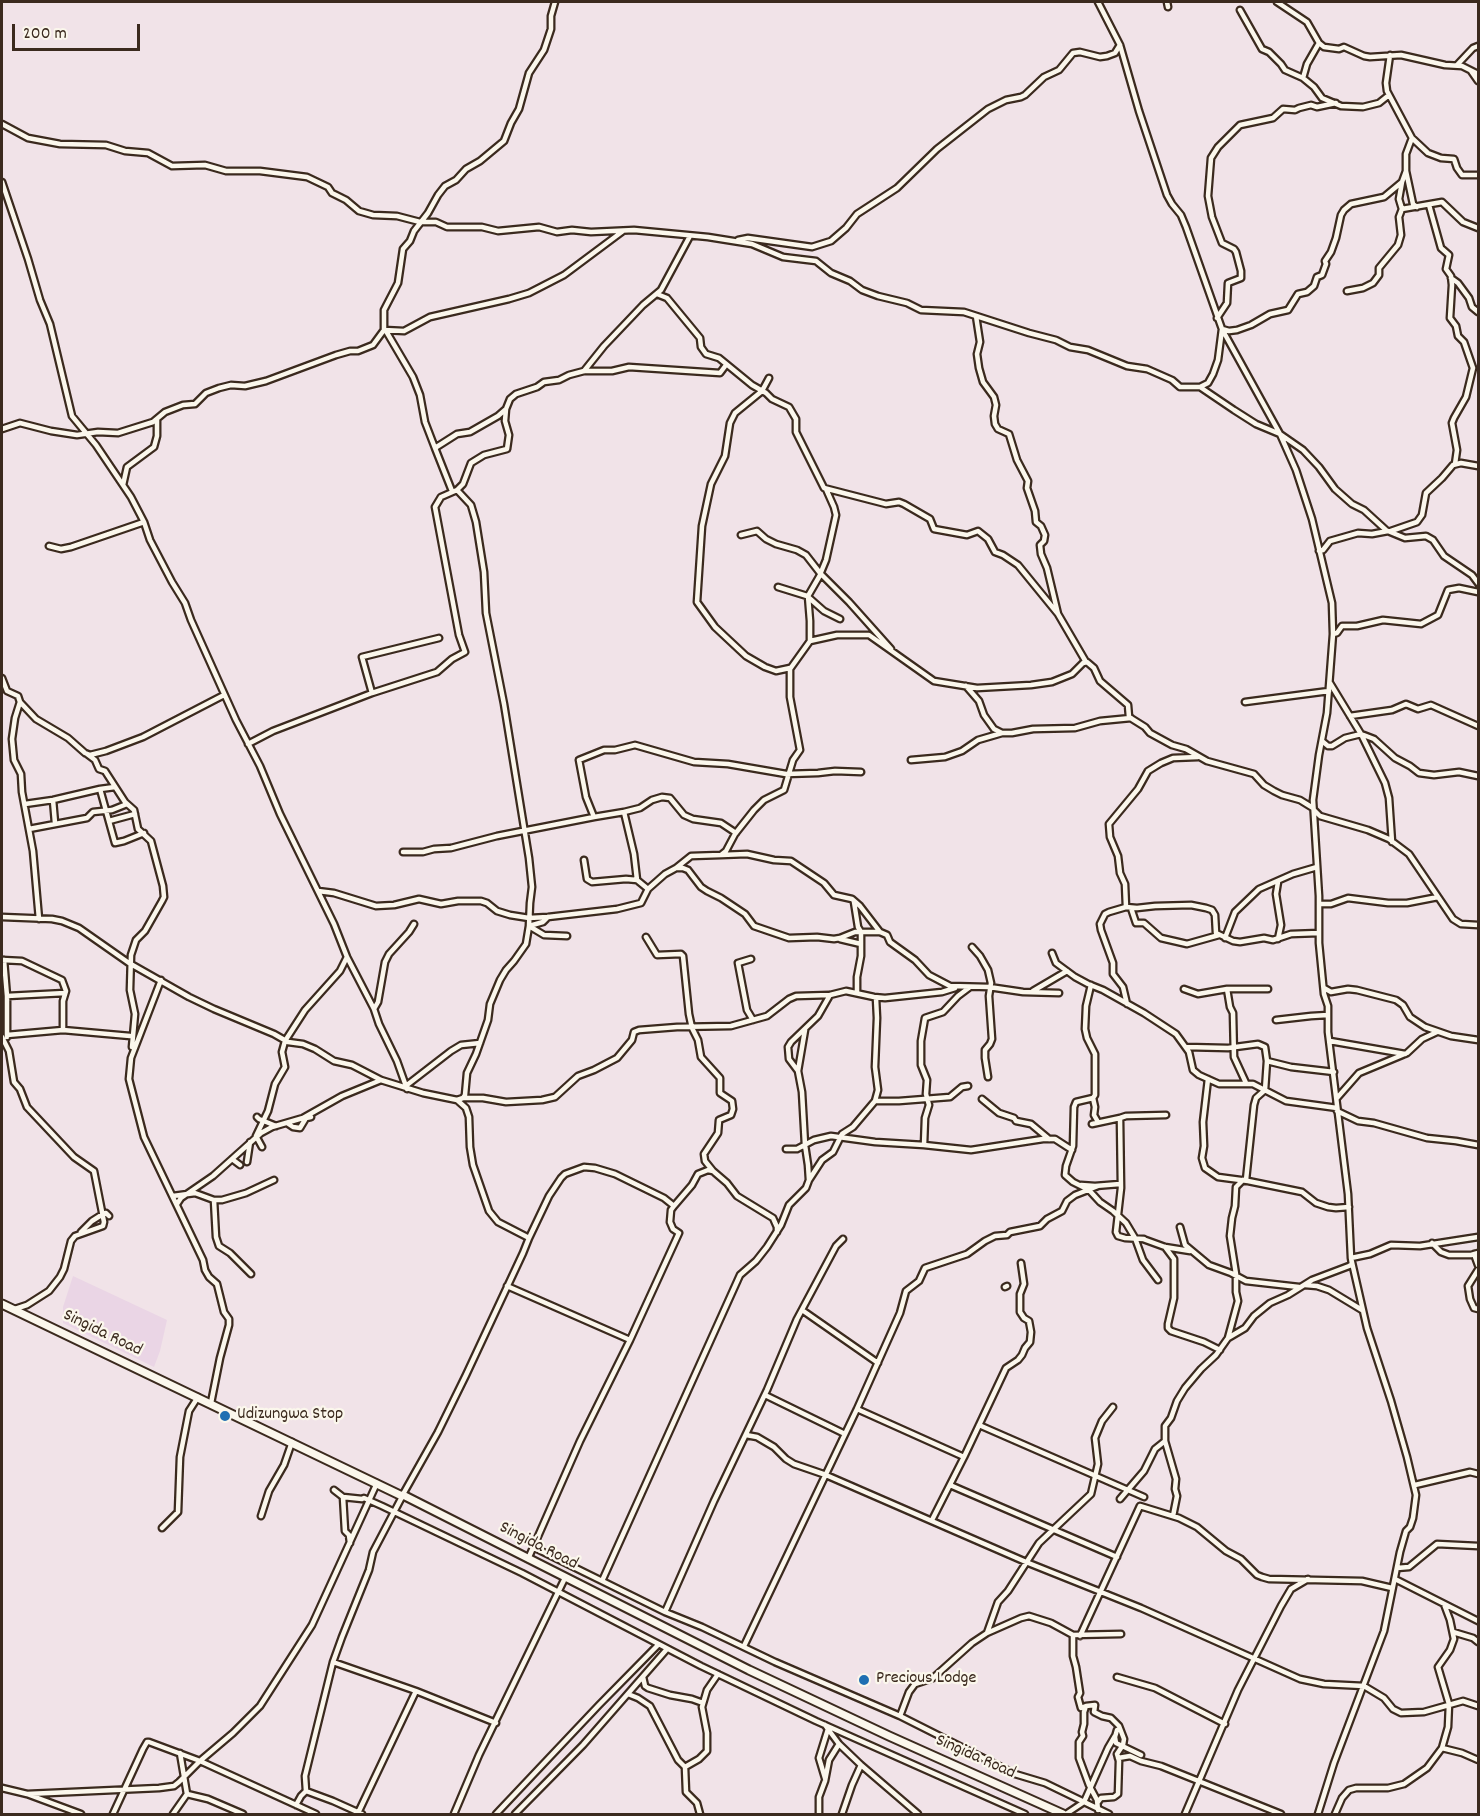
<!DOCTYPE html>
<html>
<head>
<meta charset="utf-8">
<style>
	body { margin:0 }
	#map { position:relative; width:1480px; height:1816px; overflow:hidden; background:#f1e3e8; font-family:Dekko,sans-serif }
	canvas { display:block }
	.frame { position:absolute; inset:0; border:3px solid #3b2a1e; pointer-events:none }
	.scale { position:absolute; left:12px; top:24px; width:128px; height:27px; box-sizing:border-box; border:3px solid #3b2a1e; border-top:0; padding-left:8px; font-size:18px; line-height:21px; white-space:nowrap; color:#3b2a1e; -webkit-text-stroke:4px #fbf7ec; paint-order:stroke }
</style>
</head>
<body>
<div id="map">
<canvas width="1480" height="1816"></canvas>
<div class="frame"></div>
<div class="scale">200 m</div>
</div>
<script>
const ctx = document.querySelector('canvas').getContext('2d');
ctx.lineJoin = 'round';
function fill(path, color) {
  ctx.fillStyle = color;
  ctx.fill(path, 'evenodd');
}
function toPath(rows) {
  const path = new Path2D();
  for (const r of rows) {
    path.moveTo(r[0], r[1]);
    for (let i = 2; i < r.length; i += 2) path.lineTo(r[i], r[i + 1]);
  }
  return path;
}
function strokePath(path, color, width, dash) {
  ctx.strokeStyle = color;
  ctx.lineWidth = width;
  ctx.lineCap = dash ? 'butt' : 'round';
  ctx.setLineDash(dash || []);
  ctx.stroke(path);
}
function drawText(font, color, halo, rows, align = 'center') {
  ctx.font = font + ' Dekko,sans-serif';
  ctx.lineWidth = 4.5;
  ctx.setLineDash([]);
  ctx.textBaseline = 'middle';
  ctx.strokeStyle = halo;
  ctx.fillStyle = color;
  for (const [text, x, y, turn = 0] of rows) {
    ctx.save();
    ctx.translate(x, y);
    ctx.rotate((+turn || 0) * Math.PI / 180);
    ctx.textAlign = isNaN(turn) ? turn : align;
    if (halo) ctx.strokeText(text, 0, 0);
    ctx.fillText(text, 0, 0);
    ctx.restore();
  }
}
fill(toPath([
	[73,1276,167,1320,160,1351,154,1367,63,1323,63,1307]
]), '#ead5e5');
const minor = toPath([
	[1098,2,1120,45,1139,111,1167,195,1172,204,1181,215,1186,227,1222,329,1280,434,1296,470,1312,519,1332,603,1333,634,1327,713,1319,755,1313,800,1319,896,1319,943,1324,994,1328,1006,1328,1032,1348,1194,1351,1258,1367,1328,1391,1401,1407,1457,1416,1495,1413,1518,1410,1527,1406,1531,1400,1552,1384,1631,1334,1763,1318,1814],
	[1167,2,1168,7],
	[1277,2,1307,22,1319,43,1324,47,1339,49,1344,47,1364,56,1370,57,1401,55,1445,65,1462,66,1478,74],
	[1240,10,1262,49,1269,52,1281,64,1285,70,1303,78],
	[1319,43,1307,64,1303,78,1314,87,1322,98,1341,106,1363,107,1379,103,1389,95],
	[1390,55,1386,83,1387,91,1412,138,1428,153,1441,158,1454,159,1457,168,1462,175,1478,175],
	[1457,65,1473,48,1478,46],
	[1471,71,1478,81],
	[2,124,28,138,60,144,106,145,125,151,148,153,172,166,205,165,226,171,260,171,307,177,328,187,332,193,346,200,359,211,373,215,397,216,420,222,436,222,447,227,482,227,498,231,539,227,557,232,572,230,591,232,634,230,708,237,752,244,783,257,816,261,831,273,850,281,862,290,878,296,907,303,921,310,964,312,1029,333,1056,340,1070,347,1088,350,1127,366,1147,369,1172,380,1180,387,1200,387,1234,410,1256,424,1280,434,1303,450,1319,467,1335,489,1352,504,1364,510,1387,531],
	[1406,171,1413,204,1417,207],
	[2,182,28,259,40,300,50,324,72,416,96,445,131,497,144,522,150,540,172,582,185,603,191,620,236,720,260,766,280,814,334,924,347,957,374,1009,379,1024,397,1061,407,1089],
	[1429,205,1441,248,1449,255,1446,269,1451,276,1452,285,1450,318,1456,326,1458,336,1464,342,1473,368,1466,397,1454,418,1452,423,1457,450,1455,464],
	[1402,209,1442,202,1463,222,1478,228],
	[738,240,748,238,812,247,831,241,846,228,857,214,897,188,937,149,988,109,1006,100,1021,97,1025,95,1044,77,1059,70,1073,53,1080,52,1100,57,1107,56,1115,53,1120,45],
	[1451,278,1458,283,1469,298,1472,307,1478,312],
	[1347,291,1363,288,1373,283,1379,275,1379,268,1398,245,1401,235,1399,217,1402,209,1399,199,1402,182],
	[657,294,667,298,700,338,701,347,706,354,719,358,752,385,766,393,772,399,789,407,796,419,796,432,824,488,886,504,899,502,904,504,930,519,934,529,967,535,978,531,988,539,995,552,1003,555,1018,565,1058,614],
	[976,316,980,342,977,354,979,368,983,382,994,397,996,405,994,416,995,424,998,429,1009,434,1017,460,1028,481,1027,488,1035,511,1036,522,1041,526,1045,535,1044,541,1040,545,1041,554,1047,568,1058,614,1086,662],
	[1217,318,1227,303,1228,283,1241,278,1241,271,1236,252,1234,249,1222,243,1212,217,1208,196,1211,158,1218,147,1240,125,1273,118,1283,109,1295,110,1299,108,1311,105,1317,107,1336,103],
	[384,330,404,331,430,317,509,299,529,293,564,275,623,231],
	[386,331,413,377,420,395,425,422,435,448,457,434,470,432,498,416,506,409,510,399,516,394,537,387,544,382,559,380,569,375,584,371,612,371,629,367,720,373,726,365],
	[584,371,604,346,643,305,661,290,690,236],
	[769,378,762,391,735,413,730,423,725,456,711,484,702,526,697,602,715,627,746,656,765,667,776,671,790,668],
	[1200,387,1208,383,1213,374,1218,360,1222,329,1229,331,1237,330,1251,325,1270,314,1288,310,1298,294,1307,292,1314,286,1317,277,1322,275,1326,264,1325,261,1331,252,1336,238,1341,215,1344,210,1351,204,1384,197,1402,182,1406,171,1406,154,1412,138],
	[2,429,20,423,51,431,77,435,98,432,118,433,153,422,165,412,183,405,195,404,206,393,219,388,231,385,245,386,266,381,336,355,350,351,358,351,373,345,384,330,384,310,398,283,403,249,410,241,414,231,428,213,438,195,445,186,456,180,466,169,480,161,504,141,511,123,519,109,529,73,544,50,551,29,551,16,555,2],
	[435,448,452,491],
	[123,485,127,467,154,447,157,436,157,420],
	[457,490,471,505,476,522,484,572,486,613,504,704,529,858,532,887,530,903,529,926,544,935,567,936],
	[1391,531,1417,522,1422,515,1426,493,1442,478,1453,465,1461,463,1478,466],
	[741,535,757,531,766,539,776,544,797,550,806,555,820,573,849,602,891,649],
	[49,546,61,549,71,547,144,522],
	[1319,551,1323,550,1330,541,1358,533,1372,534,1388,531,1405,538,1426,536,1433,540,1444,556,1472,575,1478,583],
	[778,587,807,596,824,611,840,619],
	[1333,634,1337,633,1342,626,1357,626,1383,620,1421,624,1438,615,1448,590,1459,588,1478,592],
	[810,641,810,621,808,596,819,577,826,560,836,515,834,507,826,489],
	[2,678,7,691,18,696,20,702,36,719,68,738,85,753,90,755,106,751,143,737,224,695],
	[1330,683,1361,734,1385,783,1389,798,1392,842],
	[966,686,979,701,984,715,994,729,1002,733,1012,733,1033,729,1075,728,1100,721,1131,718],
	[372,693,362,657,439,638],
	[20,702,15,718,12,739,14,760,21,774,22,792,33,851,39,919],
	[1245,702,1329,691],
	[1350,716,1392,710,1406,704,1418,709,1431,705,1478,726],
	[1322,741,1328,746,1332,746,1345,738,1361,734,1374,739,1395,758,1410,766,1419,773,1434,775,1459,772,1478,776],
	[248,744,273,731,372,693,437,672,452,659,465,652,459,635,435,507,441,497,457,490,463,484,471,463,484,455,507,449,509,435,505,421,506,409],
	[87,754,95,760,99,769,105,771,125,802,134,810,138,829,151,841,163,886,164,897,162,901,145,931,136,940,131,955,130,990,135,1014,132,1047],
	[911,760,945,757,962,751,978,740,1002,733],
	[100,789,115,843,124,841,144,833],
	[53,800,55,823],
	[25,804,53,800,100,789,115,787],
	[1314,810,1320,816,1368,830,1389,839,1409,854,1453,919,1461,924,1478,925],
	[624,812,640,808,652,800,662,797,670,798,684,815,693,819,721,823,736,833],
	[109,821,135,814],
	[29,829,87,818,93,812,112,810,127,804],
	[403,852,423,852,434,849,451,848,497,836,594,817],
	[721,855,747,854,774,860,791,861,824,883,834,895,852,899,860,906,880,932],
	[584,860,587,879,592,882,626,879,637,880],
	[676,868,691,856,721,855,726,851,735,834,754,810,764,800,784,790,793,760,800,750,790,697,790,669,810,641,837,635,869,635,934,681,977,688,1031,685,1052,682,1072,674,1083,663,1087,662,1094,668,1100,681,1128,705,1129,717,1145,727,1150,733,1172,745,1186,749,1207,761,1254,774,1264,785,1274,791,1282,795,1300,800,1313,808],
	[1278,882,1276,894,1281,925,1278,939],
	[648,889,637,880,634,854,624,812,594,817,586,797,579,760,604,750,615,750,635,745,694,762,728,764,786,774,818,773,835,771,861,772],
	[318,891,334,893,376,906,394,905,419,899,441,904,458,901,481,901,487,903,497,911,510,915,529,918,548,917,617,909,641,903,648,889,665,874,676,868,683,868,688,870,701,887,707,891,721,898,745,914,754,926,789,938,817,937,834,939,840,938,855,932,880,932,887,935,890,942,915,960,929,975,950,986,989,987,1023,992,1059,993],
	[854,902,858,927,861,932,861,956,857,977,857,993],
	[1319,904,1331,904,1348,898,1388,903,1407,903,1438,897],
	[1126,907,1125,884,1120,873,1118,856,1110,837,1109,824,1138,789,1148,771,1161,763,1173,758,1198,757],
	[1131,908,1136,923,1144,923,1161,938,1187,944,1219,935],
	[2,917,52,919,62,921,79,928,129,963,189,997,214,1009,274,1034,288,1042,303,1044,315,1049,334,1061,352,1065,381,1080,423,1093,457,1100,466,1108,469,1117,470,1147,473,1165,489,1211,498,1222,529,1238,523,1253,466,1375,438,1432,402,1496],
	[646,937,657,955,681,954,683,956,689,1014,692,1028,698,1040,701,1057,720,1078,720,1093,732,1101,733,1109,731,1115,719,1120,718,1133,704,1154,705,1161,713,1171],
	[1225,938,1235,912,1259,889,1293,874,1317,867],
	[840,939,861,944],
	[972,947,980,956,988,970,991,983,989,996,992,1039,990,1044,985,1050,985,1058,988,1077],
	[1052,953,1056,963,1075,977,1088,984,1103,990,1144,1013,1176,1034,1189,1052,1193,1070,1199,1075,1219,1084,1253,1084,1286,1101,1337,1108],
	[751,959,738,963,747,1010,753,1020],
	[2,960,22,961,62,980,66,991,63,1001,63,1030],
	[4,960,7,996,7,1037],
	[161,980,131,1058,129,1079,144,1137,203,1260,205,1270,209,1277,217,1284,224,1312,229,1319,229,1325,220,1358,211,1403],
	[1091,985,1086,1006,1085,1029,1087,1038,1095,1054,1095,1095,1093,1098,1076,1102,1074,1107,1073,1146,1066,1166,1065,1175,1073,1182,1089,1190,1100,1202,1113,1211,1126,1223,1135,1238,1143,1260,1158,1280],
	[1324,988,1331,992,1348,989,1357,990,1396,1000,1403,1005,1410,1017,1425,1027,1451,1036,1478,1040],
	[1184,989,1198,994,1227,989,1268,989],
	[1227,989,1230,1007,1233,1013,1234,1057,1246,1083],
	[1033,991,1067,971],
	[7,996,65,993],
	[1127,1004,1123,987,1113,974,1113,963,1101,930,1100,924,1105,914,1109,912,1126,907,1137,908,1155,906,1191,905,1206,908,1212,910,1215,915,1216,933,1233,941,1240,942,1264,938,1273,940,1291,934,1319,933],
	[374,1009,378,1002,385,962,389,954,409,932,414,924],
	[1276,1020,1311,1016,1328,1015],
	[7,1035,63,1030,130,1036],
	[2,1037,9,1051,14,1082,20,1089,27,1107,74,1157,94,1171,104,1222,103,1226,75,1236,71,1241,64,1269,60,1277,49,1291,27,1305,15,1309],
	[1330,1041,1405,1054],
	[1186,1047,1228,1048,1258,1044,1265,1047,1267,1061,1265,1090,1256,1098,1254,1105,1246,1180],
	[1267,1061,1291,1067,1334,1072],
	[798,1071,805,1030],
	[1208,1079,1203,1122,1204,1146,1202,1158,1205,1168,1218,1177,1248,1181,1302,1192,1316,1203,1328,1207,1336,1208,1349,1207],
	[407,1085,451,1051,461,1045,480,1043],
	[463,1098,465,1095,467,1073,476,1054,488,1020,490,1004,500,980,506,970,514,961,526,944,529,926,543,922,548,917],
	[1093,1098,1095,1107,1094,1115,1098,1122],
	[1337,1098,1359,1073,1407,1053,1422,1039,1437,1032],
	[982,1099,999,1113,1014,1118,1016,1121,1031,1124,1049,1139],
	[457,1100,463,1098,483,1098,506,1102,542,1100,555,1097,578,1076,594,1070,617,1058,632,1040,634,1032,639,1030,677,1027,731,1026,767,1016,789,999,796,996,830,995,846,991,874,997,885,998,942,992,955,988],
	[875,1101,899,1101,950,1097,962,1087,968,1086],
	[1337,1111,1358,1121,1374,1123,1427,1138,1456,1141,1478,1145],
	[257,1117,259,1119,276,1126],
	[1120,1118,1121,1188,1116,1232,1118,1236,1125,1238,1144,1239],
	[287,1123,293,1127,300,1128,306,1118,311,1117],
	[1092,1124,1120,1118,1126,1116,1166,1115],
	[924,1145,971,1150,1043,1139,1055,1139,1072,1150],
	[262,1147,256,1136,268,1111,275,1084,285,1067,282,1052,285,1041,305,1010,340,971,347,957],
	[786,1149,797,1149,814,1140,831,1136,875,1142,924,1145,925,1118,929,1105,926,1094,927,1080,921,1065,921,1041,925,1018,943,1012,958,996,970,987],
	[232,1159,240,1165],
	[247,1162,250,1142],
	[809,1180,822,1160,833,1152,842,1134,853,1127,875,1101,878,1090,875,1067,877,1018,876,998],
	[1081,1185,1095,1186,1120,1184],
	[173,1196,195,1193,214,1200,216,1237,219,1246,230,1253,251,1274],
	[214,1200,222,1200,246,1193,274,1180],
	[177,1204,181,1198,213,1176,261,1133,272,1127,303,1118,342,1096,381,1080],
	[674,1206,692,1185,698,1174,708,1170,713,1171,727,1183,737,1196,773,1218,777,1227,777,1232],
	[1180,1227,1185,1245,1209,1265,1231,1273,1246,1281,1299,1287],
	[81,1232,92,1221,103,1214,106,1213,109,1216],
	[1143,1239,1165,1247,1190,1251],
	[1432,1243,1441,1252,1449,1255,1471,1255,1478,1253],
	[1165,1247,1174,1259,1174,1298,1168,1324,1168,1328,1171,1331,1204,1342,1220,1350],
	[1474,1254,1478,1265],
	[1478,1270,1468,1286,1470,1299,1474,1308,1478,1309],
	[1305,1285,1317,1286,1329,1290,1362,1310],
	[507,1286,630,1340],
	[1005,1287,1007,1286],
	[802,1310,878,1363],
	[1228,1338,1238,1301,1236,1292,1236,1274,1230,1236,1232,1218,1235,1206,1236,1187,1243,1180],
	[765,1395,845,1434],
	[857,1409,964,1457],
	[979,1425,1144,1497],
	[746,1435,757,1437,774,1447,786,1459,794,1464,826,1475,1026,1562,1141,1608,1300,1679,1324,1684,1364,1686,1384,1698,1393,1709,1401,1713,1424,1712,1463,1701,1478,1706],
	[950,1485,1117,1557],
	[1415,1485,1470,1472,1478,1474],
	[334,1490,343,1497,345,1531,349,1535,350,1543],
	[343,1497,362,1499,364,1498,382,1506,522,1573,701,1666,816,1721,1025,1814],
	[1120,1499,1144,1471,1155,1449,1165,1441],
	[261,1516,269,1491,284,1465,292,1442],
	[1173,1516,1177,1496,1175,1489,1176,1479,1165,1441,1165,1426,1171,1418,1177,1401,1185,1388,1201,1369,1216,1355,1228,1338,1245,1328,1254,1316,1270,1303,1288,1295,1312,1280,1349,1266,1352,1264,1351,1258,1370,1254,1391,1245,1420,1246,1478,1237],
	[932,1520,964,1457,1006,1368,1018,1360,1022,1355,1025,1348,1030,1342,1031,1332,1029,1321,1024,1318,1020,1312,1020,1294,1024,1284,1021,1263],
	[162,1528,178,1512,180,1457,189,1411,198,1397],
	[533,1547,665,1612,702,1627,775,1662,900,1716,1015,1774,1045,1783,1109,1814],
	[528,1559,580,1441,630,1340,679,1233,673,1229,670,1222,671,1210,674,1206,664,1198,615,1174,595,1168,584,1167,565,1174,561,1178,549,1196,529,1238],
	[1397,1568,1409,1567,1437,1544,1478,1546],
	[1395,1579,1478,1621],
	[602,1581,740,1275,756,1261,767,1247,781,1225,789,1205,806,1188,809,1180,808,1165,805,1145,802,1092,798,1071,789,1059,788,1047,791,1042,818,1016,830,995],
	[665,1612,714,1501,767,1390,797,1319,836,1246,843,1239],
	[1453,1632,1473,1638,1478,1642],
	[987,1633,1021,1618,1029,1616,1051,1623,1073,1635,1121,1634],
	[1073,1635,1073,1656,1076,1667,1080,1693,1078,1697,1081,1708,1086,1706,1084,1712,1084,1724,1082,1732,1083,1736,1079,1742,1079,1758,1089,1785,1097,1800,1098,1810],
	[1080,1636,1140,1506,1179,1518,1197,1527,1226,1551,1241,1559,1257,1575,1262,1577,1269,1579,1362,1581,1392,1588],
	[744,1646,857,1409,900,1313,906,1291,919,1281,925,1268,967,1254,985,1241,995,1236,1007,1235,1010,1232,1040,1226,1047,1219,1062,1211,1067,1201,1075,1195,1098,1186],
	[333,1662,416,1691,496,1723],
	[643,1677,645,1686,648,1688,670,1695,692,1699,703,1703],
	[1117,1677,1155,1688,1225,1724],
	[628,1694,638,1698,650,1706,678,1760,685,1767],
	[1086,1706,1095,1705,1094,1712,1102,1716,1111,1718,1119,1726,1124,1739,1123,1745,1117,1754,1119,1761,1118,1794,1114,1797,1101,1798,1098,1802],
	[900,1716,909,1692,915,1684,933,1678,972,1643,987,1633,998,1602,1008,1591,1039,1543,1091,1494,1098,1464,1095,1438,1102,1421,1113,1407],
	[825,1725,839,1744,861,1765,918,1814],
	[1117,1730,1115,1737,1116,1743,1141,1755],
	[1442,1748,1462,1753,1478,1760],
	[180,1753,187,1794],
	[1118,1758,1130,1756,1141,1761,1161,1766,1281,1814],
	[685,1767,699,1759,707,1751,707,1733,702,1707,707,1690,718,1674],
	[685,1767,686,1792,697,1803,700,1814],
	[825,1778,819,1758,828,1729],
	[2,1788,27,1794,81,1814],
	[27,1794,159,1788,174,1786,179,1782,200,1761,233,1733,260,1706,312,1625,377,1483],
	[296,1805,301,1796,306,1791],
	[358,1813,416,1691],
	[113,1814,143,1749,147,1742,149,1742,200,1761,316,1814],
	[173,1814,187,1794,208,1799,243,1814],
	[362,1814,333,1801,306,1791,305,1776,333,1662,342,1637,369,1570,373,1552,403,1495],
	[454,1814,479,1755,565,1578],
	[496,1814,599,1705,658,1645],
	[515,1814,583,1745,667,1649],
	[819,1814,819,1797,825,1781,829,1760,839,1744],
	[842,1814,852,1785,861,1765],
	[1066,1814,1084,1802,1108,1748,1115,1736],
	[1185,1814,1238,1690,1281,1606,1291,1589,1308,1579],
	[1335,1814,1342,1798,1349,1790,1356,1788,1388,1788,1404,1784,1427,1768,1442,1748,1448,1727,1449,1704,1438,1667,1450,1650,1454,1639,1450,1620,1444,1604]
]);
const trunk = toPath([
	[2,1304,402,1496,403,1495,749,1670,889,1736,1063,1814]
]);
strokePath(minor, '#3b2a1e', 9);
strokePath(trunk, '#3b2a1e', 11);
strokePath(minor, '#fbf7ec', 4.5);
strokePath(trunk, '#fbf7ec', 7);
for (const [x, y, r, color] of [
	[225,1416,6,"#1f6fb2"],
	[864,1680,6,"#1f6fb2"]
]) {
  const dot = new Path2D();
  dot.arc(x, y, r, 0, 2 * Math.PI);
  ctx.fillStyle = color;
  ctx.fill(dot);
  strokePath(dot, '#fbf7ec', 2);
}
drawText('18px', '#3b2a1e', '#fbf7ec', [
	["Singida Road",102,1334,26],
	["Singida Road",538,1547,27],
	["Singida Road",975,1758,24]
]);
drawText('18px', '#3b2a1e', '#fbf7ec', [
	["Udizungwa Stop",237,1416],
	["Precious Lodge",876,1680]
], 'left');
</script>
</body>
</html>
